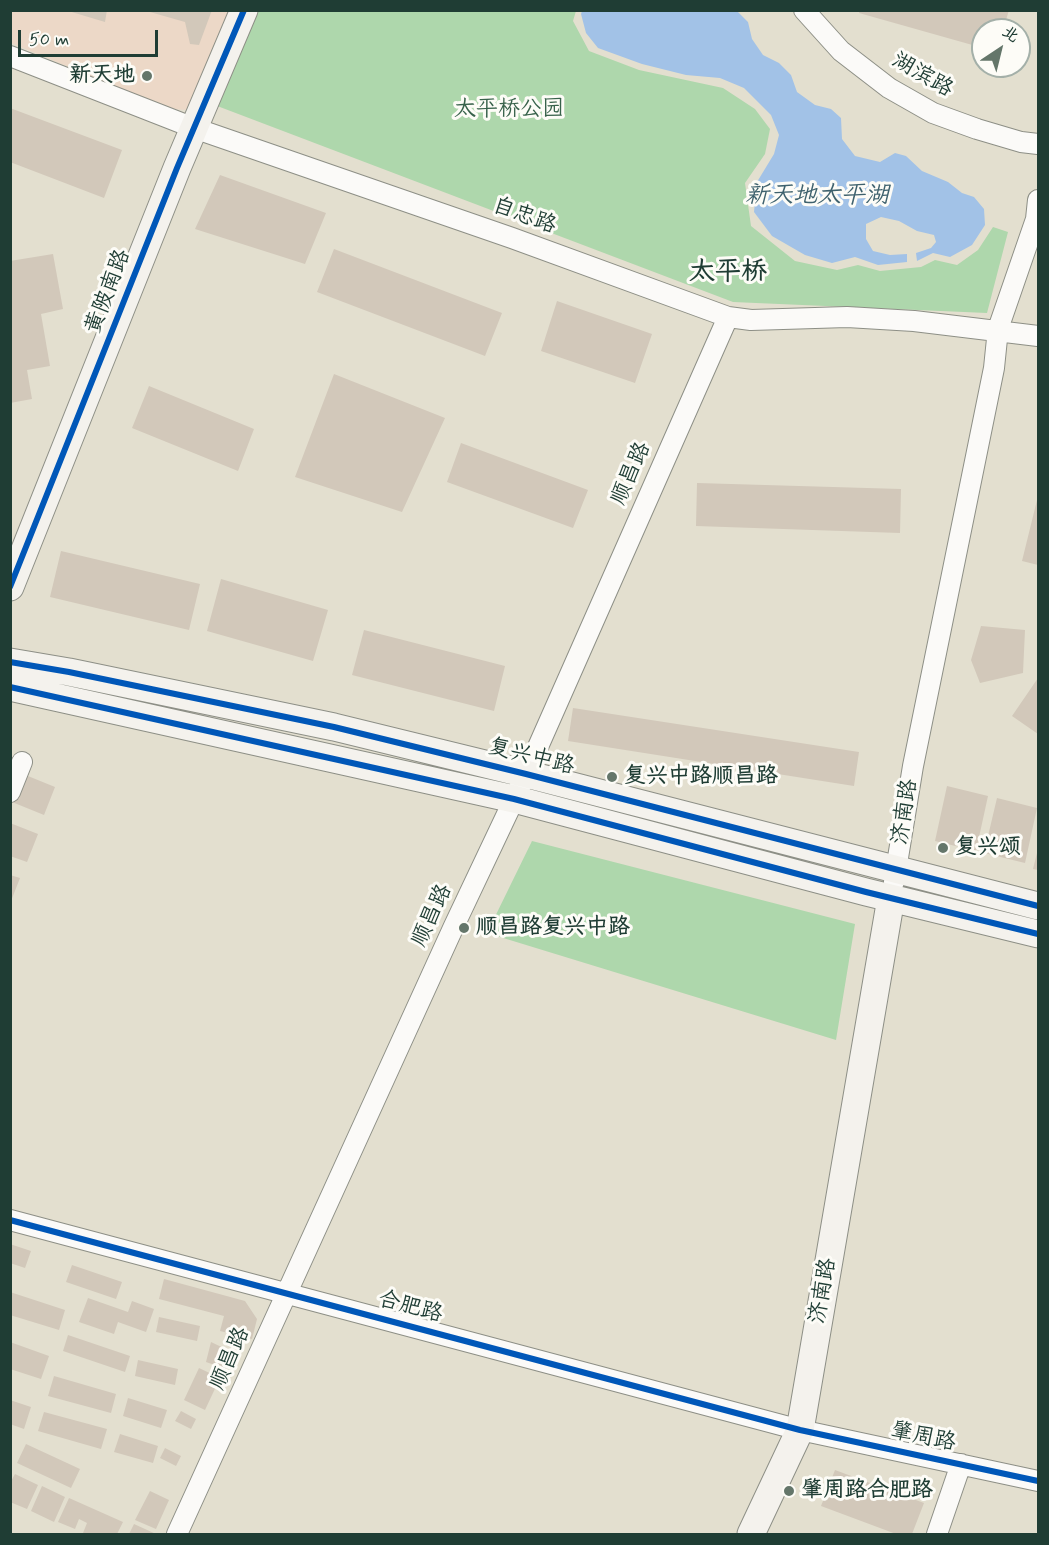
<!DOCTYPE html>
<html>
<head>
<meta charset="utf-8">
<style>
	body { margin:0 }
	#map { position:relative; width:1049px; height:1545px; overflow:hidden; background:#e3dfcf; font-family:Mynerve,"LXGW WenKai TC",sans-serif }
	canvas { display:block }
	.frame { position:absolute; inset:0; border:12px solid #1f3d34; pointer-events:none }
	.north { position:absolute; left:971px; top:18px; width:60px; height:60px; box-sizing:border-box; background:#fdfcf7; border:2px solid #a4b0a9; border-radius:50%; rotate:35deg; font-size:16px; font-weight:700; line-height:24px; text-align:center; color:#1f3d34 }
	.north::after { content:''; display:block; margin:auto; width:21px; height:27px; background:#64766a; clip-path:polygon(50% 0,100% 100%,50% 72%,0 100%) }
	.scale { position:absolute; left:18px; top:30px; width:140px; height:27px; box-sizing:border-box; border:3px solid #1f3d34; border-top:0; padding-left:8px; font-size:18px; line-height:21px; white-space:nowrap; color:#1f3d34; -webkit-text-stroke:4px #fdfcf7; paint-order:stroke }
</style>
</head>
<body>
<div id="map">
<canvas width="1049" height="1545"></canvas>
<div class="frame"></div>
<div class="north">北</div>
<div class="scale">50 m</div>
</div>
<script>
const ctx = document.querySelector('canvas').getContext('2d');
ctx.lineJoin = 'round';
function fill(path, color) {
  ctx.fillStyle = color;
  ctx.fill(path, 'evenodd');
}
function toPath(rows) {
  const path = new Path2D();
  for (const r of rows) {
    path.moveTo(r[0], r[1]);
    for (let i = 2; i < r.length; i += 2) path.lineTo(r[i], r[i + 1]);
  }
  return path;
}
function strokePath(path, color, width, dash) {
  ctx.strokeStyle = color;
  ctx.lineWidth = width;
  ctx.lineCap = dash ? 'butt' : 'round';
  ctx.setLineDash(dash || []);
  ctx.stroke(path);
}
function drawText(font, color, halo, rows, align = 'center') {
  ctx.font = font + ' Mynerve,"LXGW WenKai TC",sans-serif';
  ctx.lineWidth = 6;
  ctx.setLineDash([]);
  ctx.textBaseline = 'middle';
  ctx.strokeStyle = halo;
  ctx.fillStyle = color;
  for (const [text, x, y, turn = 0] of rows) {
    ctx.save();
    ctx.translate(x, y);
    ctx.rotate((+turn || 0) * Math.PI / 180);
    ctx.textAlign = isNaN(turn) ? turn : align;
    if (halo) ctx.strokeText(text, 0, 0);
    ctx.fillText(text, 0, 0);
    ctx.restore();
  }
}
fill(toPath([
	[10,11,231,11,190,110,170,109,11,43]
]), '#ecd8c7');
fill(toPath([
	[249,11,576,11,573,21,589,51,639,70,723,88,755,109,770,129,765,154,745,183,751,226,795,261,837,270,858,265,880,271,921,267,935,260,957,265,978,250,993,227,1008,232,987,313,733,302,212,104],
	[532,841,855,924,836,1040,487,933]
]), '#aed7ac');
fill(toPath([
	[582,11,737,11,748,22,752,39,763,55,779,63,791,75,797,92,815,105,831,109,841,118,842,139,855,156,880,162,895,153,906,156,922,171,948,182,962,193,974,197,984,209,985,225,972,245,950,257,933,253,917,261,916,253,931,248,936,242,934,235,917,231,899,221,881,217,866,224,866,239,873,251,890,255,907,254,907,262,878,265,855,257,832,263,805,255,772,236,754,212,757,182,774,154,779,135,771,115,744,88,720,78,686,75,642,64,598,48,586,33,581,14]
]), '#a2c2e7');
fill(toPath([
	[65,10,107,10,105,22],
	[143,10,212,10,199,45,190,44,185,22],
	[860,10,1009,10,1003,30,983,30,983,48,859,13],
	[10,108,122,150,104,198,10,162],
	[220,175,326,213,305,264,195,229],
	[334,249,502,313,485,356,317,292],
	[53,254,63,309,41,314,50,366,27,370,32,399,10,403,10,261],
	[557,301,652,334,635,383,541,351],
	[334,374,445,418,402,512,295,477],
	[149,386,254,429,238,471,132,428],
	[461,443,588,490,573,528,447,482],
	[697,483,901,489,900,533,696,526],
	[1038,496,1038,565,1022,561],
	[61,551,200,584,189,630,50,597],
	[221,579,328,610,313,661,207,631],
	[981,626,1025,630,1023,673,980,683,971,660],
	[364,630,505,666,494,711,352,675],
	[1038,678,1038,734,1012,716],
	[573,708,859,752,854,786,568,741],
	[23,774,55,787,44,815,12,802],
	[947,786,988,796,976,851,935,841],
	[997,798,1037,808,1025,863,984,853],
	[10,823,38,834,27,862,10,856],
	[1038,849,1038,870,1033,869],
	[10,875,20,878,11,901,10,901],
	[10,1244,31,1251,25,1268,10,1263],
	[72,1265,122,1282,116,1299,66,1282],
	[164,1279,245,1301,257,1319,252,1339,220,1331,224,1316,159,1299],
	[10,1292,65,1310,59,1330,10,1315],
	[88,1298,128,1312,132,1301,154,1309,146,1332,118,1322,114,1334,79,1322],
	[159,1317,200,1326,197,1341,156,1332],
	[68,1335,130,1356,125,1372,63,1351],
	[10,1342,49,1356,41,1379,10,1369],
	[211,1342,234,1353,226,1369,206,1362],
	[138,1360,178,1369,175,1385,135,1376],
	[199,1368,220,1378,205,1410,184,1400],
	[54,1376,116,1394,111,1413,48,1396],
	[128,1398,167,1410,161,1428,123,1416],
	[10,1400,31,1407,24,1429,10,1424],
	[181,1411,196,1419,191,1429,175,1421],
	[44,1412,107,1429,101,1449,38,1431],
	[120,1434,158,1446,153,1463,114,1452],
	[26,1444,80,1469,71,1488,17,1463],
	[165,1448,181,1456,176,1466,160,1458],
	[835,1470,924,1503,912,1534,896,1534,821,1506],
	[15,1474,38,1485,27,1509,10,1502,10,1483],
	[42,1486,65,1497,54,1522,31,1511],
	[150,1491,169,1500,156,1529,135,1520],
	[69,1498,123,1522,117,1534,87,1534,83,1533,87,1523,79,1519,75,1529,58,1522],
	[134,1524,156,1534,129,1534]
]), '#d2c8ba');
const street = toPath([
	[804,10,841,51,889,88,933,113,977,129,1021,142,1038,144],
	[10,56,194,128,512,238,728,317,751,320,847,317,914,321,1038,336],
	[10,792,22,762],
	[894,882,913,766,994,368,998,329,1036,219,1038,200],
	[10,1220,800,1430,1038,1481],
	[177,1534,454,926,526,774,728,317],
	[937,1534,961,1464]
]);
const secondary = toPath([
	[10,587,177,168,244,10],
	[10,662,69,672,334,727,526,774,1038,906],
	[10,687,514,799,866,892,1038,934],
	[751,1534,800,1430,891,898]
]);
strokePath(street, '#8d8f86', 22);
strokePath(secondary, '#8d8f86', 29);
strokePath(street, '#fbfaf8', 20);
strokePath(secondary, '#f4f2ed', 27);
strokePath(toPath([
	[10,587,177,168,244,10],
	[10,662,69,672,334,727,526,774,1038,906],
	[10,687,514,799,866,892,1038,934],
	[10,1220,800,1430,1038,1481]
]), '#0057b8', 6);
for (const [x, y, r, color] of [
	[147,76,6,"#64766a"],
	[612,777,6,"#64766a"],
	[943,848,6,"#64766a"],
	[464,928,6,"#64766a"],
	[789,1491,6,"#64766a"]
]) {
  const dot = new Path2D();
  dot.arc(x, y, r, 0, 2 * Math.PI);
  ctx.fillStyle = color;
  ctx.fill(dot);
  strokePath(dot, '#fdfcf7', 2);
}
drawText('bold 22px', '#1f3d34', '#fdfcf7', [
	["新天地",135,76,"right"],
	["复兴中路顺昌路",624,777],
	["复兴颂",955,848],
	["顺昌路复兴中路",476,928],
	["肇周路合肥路",801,1491]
], 'left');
drawText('22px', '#1f3d34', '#fdfcf7', [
	["湖滨路",922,76,30],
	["自忠路",524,217,20],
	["黄陂南路",109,292,-69],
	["顺昌路",632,474,-66],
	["复兴中路",531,758,14],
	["济南路",906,812,-81],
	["顺昌路",433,916,-65],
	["济南路",824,1291,-80],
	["合肥路",410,1308,15],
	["顺昌路",231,1359,-66],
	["肇周路",923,1438,12]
]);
drawText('22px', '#38624b', '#fdfcf7', [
	["太平桥公园",509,110]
]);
drawText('italic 24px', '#3e616d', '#fdfcf7', [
	["新天地太平湖",817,197]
]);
drawText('bold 26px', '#1f3d34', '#fdfcf7', [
	["太平桥",728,274]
]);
</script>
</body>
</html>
